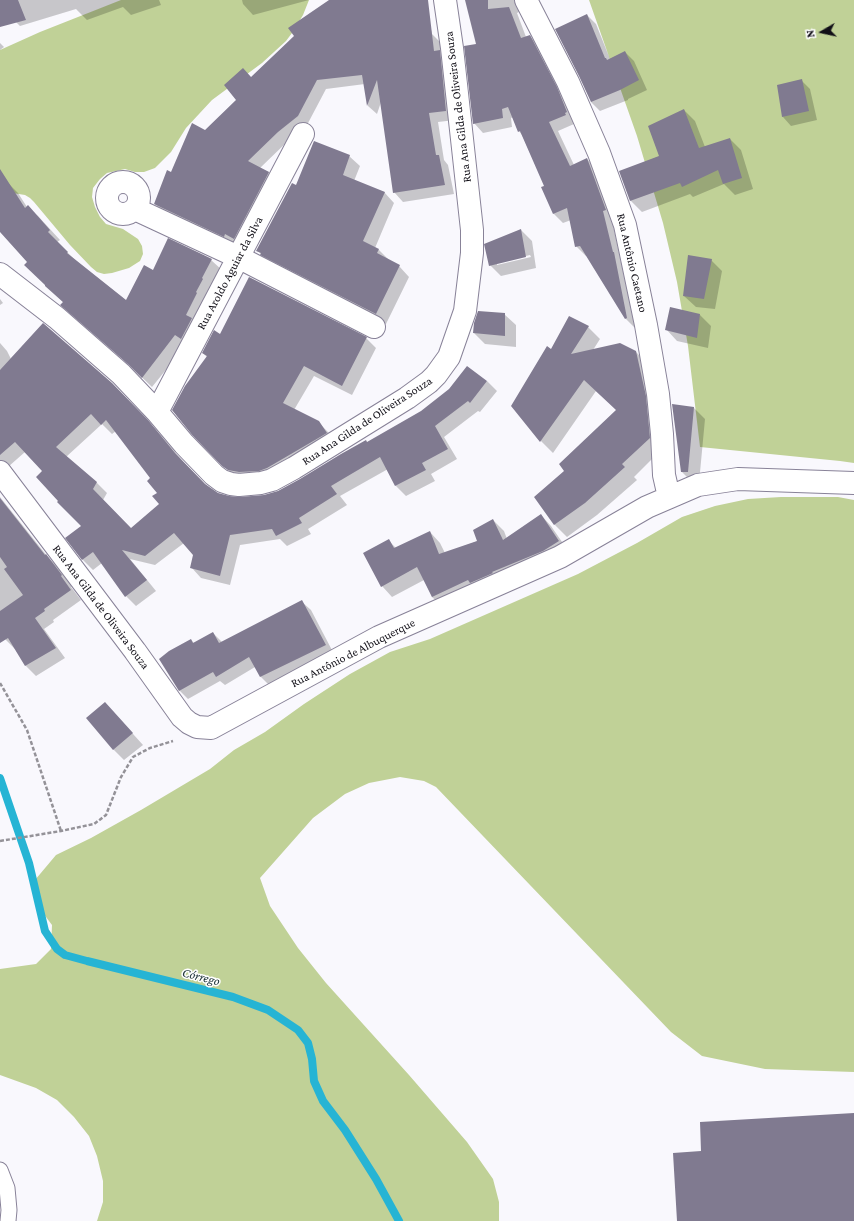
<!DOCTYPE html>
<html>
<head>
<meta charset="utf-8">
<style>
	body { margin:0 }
	#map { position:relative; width:854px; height:1221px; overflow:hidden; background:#f9f8fd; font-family:"Crimson Pro",serif }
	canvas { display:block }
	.north { position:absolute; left:802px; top:12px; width:40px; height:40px; -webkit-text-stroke:3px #fff; paint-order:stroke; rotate:261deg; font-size:11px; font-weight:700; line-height:16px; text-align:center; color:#110f17 }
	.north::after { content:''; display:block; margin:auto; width:14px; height:18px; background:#110f17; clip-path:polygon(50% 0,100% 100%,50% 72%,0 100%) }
</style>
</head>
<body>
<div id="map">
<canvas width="854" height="1221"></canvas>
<div class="north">N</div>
</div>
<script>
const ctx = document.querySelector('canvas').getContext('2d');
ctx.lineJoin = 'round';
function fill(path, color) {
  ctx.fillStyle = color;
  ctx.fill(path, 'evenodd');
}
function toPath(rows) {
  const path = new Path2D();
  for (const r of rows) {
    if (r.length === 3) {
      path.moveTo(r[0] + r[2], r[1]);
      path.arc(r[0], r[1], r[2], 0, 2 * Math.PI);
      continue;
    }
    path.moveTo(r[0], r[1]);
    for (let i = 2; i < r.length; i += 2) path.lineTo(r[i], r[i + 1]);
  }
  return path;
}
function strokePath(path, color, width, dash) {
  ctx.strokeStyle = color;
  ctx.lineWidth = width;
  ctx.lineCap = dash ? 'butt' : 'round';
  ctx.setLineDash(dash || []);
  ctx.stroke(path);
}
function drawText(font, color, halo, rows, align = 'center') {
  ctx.font = font + ' "Crimson Pro",serif';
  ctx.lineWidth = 3;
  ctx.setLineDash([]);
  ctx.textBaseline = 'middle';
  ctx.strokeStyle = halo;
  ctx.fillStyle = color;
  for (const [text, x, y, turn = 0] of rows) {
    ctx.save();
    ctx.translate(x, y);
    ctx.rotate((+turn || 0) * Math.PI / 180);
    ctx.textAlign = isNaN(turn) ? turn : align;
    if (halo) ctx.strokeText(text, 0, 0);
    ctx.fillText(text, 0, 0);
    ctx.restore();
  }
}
fill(toPath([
	[121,0,309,0,303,15,292,33,286,41,262,63,212,100,186,128,171,152,155,168,144,172,135,172,125,169,107,173,100,179,93,188,92,197,95,207,100,217,106,224,123,229,138,239,142,246,143,254,140,261,129,268,112,273,104,274,97,272,91,267,70,245,34,202,30,198,25,195,0,191,0,50,40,32],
	[589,0,854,0,854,463,840,461,700,447,688,346,677,282,663,223,637,136],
	[781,497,838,497,854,500,854,1072,765,1069,702,1056,671,1032,436,787,424,781,400,777,369,783,345,794,313,818,260,878,270,906,298,948,326,983,409,1075,467,1142,493,1179,499,1202,499,1221,97,1221,103,1202,103,1181,97,1156,89,1136,74,1117,57,1100,36,1088,0,1075,0,969,36,964,51,949,52,925,37,905,35,880,56,855,91,838,141,810,210,769,234,750,265,732,304,704,350,674,390,652,430,639,578,574,637,543,682,517,715,506,748,499]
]), '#c0d197');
fill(toPath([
	[1,0,159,0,161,5,131,15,123,7,87,20,76,9,20,26,10,16],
	[242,0,309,0,253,15,243,4],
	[330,0,424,0,432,34,441,43,455,120,438,122,444,160,448,165,454,194,403,202,394,192,381,102,377,114,368,106,365,84,326,89,307,125,288,141,260,168,269,172,278,182,233,245,164,213,155,204,172,173,205,132,238,100,251,78,296,37],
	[466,0,528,0,523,10,517,13,526,37,530,36,539,46,576,121,574,122,574,124,558,131,574,165,587,159,597,169,612,220,635,328,626,319,587,255,586,256,576,246,571,220,563,223,554,214,545,186,522,135,519,131,513,117,511,118,512,127,483,133,474,123,477,45],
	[587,15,596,24,610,59,625,52,634,61,647,90,628,99,628,100,600,111,591,102],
	[0,43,4,47,0,50],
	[801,80,810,89,817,120,791,126,783,117],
	[684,110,695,121,705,147,730,139,741,150,753,189,735,195,724,184,693,197,690,194,642,212,631,201,620,172,660,156],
	[349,156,360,166,354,181,384,192,394,203,375,248,379,250,389,260,399,266,409,277,386,324,272,265,257,250,297,186],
	[8,183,18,193,27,207,38,216,60,240,57,242,76,261,127,301,154,272,211,260,222,270,186,345,152,387,46,286,29,262,0,229,0,189],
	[521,230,532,241,536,268,501,276,490,265],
	[530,255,531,257,497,265,497,263],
	[711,260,722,271,715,309,696,307,684,296],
	[0,299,3,303,0,305],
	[504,314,516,325,516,347,485,344,474,333],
	[700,315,711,326,708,348,677,341,666,329],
	[588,327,600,339,593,350,636,352,648,364,661,450,634,477,637,480,597,515,567,537,555,525,536,497,565,471,617,410,596,391,553,453,541,441,512,406,552,350],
	[220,335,366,338,376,348,352,395,314,376,294,410,318,422,328,432,336,443,277,478,233,475,194,435,207,357,203,353],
	[0,343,7,351,11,359,122,394,158,432,185,464,206,485,218,494,229,497,262,496,278,492,367,443,487,381,497,391,480,412,478,411,444,437,457,459,431,474,435,481,406,496,396,486,388,469,340,496,347,505,308,529,311,534,287,546,280,539,240,545,230,585,201,578,191,567,194,555,184,543,155,565,130,559,156,591,136,606,126,596,102,563,93,570,83,560,67,538,82,526,43,471,25,452,0,474],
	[102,424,112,434,116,431,152,478,158,493,161,504,131,529,103,500,107,493,97,483,66,457],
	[673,405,694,408,705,419,699,483,693,483,682,472],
	[0,497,47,556,56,565,72,586,71,587,81,600,53,620,54,622,44,629,65,658,36,676,26,666,16,650,5,639,0,632],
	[541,515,551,526,569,552,443,607,432,597,424,580,392,597,382,586,389,541,396,548,430,532,440,543,445,553,478,541,493,520,504,531,507,539],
	[302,602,311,610,334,654,269,685,261,677,255,667,225,685,220,681,188,699,180,691,161,659,191,640,194,643,213,633,222,642],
	[105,703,143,745,124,760,113,749]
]), '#0003');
strokePath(toPath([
	[0,778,29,863,45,931,57,949,65,955,87,961,233,997,268,1010,298,1030,308,1043,312,1059,314,1081,323,1101,345,1130,376,1179,399,1221]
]), '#26b4d4', 8);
fill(toPath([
	[0,0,18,0,26,20,0,27],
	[329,0,428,0,434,51,440,50,446,111,429,113,436,155,439,155,445,185,393,193,377,80,367,106,362,75,317,80,298,116,278,132,248,161,269,172,234,239,225,234,224,237,154,204,167,170,171,172,192,123,205,130,236,100,224,85,243,68,251,77,294,36,288,28],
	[465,0,488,0,488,9,509,7,521,38,530,35,557,87,567,112,565,113,566,115,549,122,570,166,587,158,606,210,603,211,613,252,614,252,627,318,625,319,580,246,575,247,567,208,553,214,541,187,544,186,520,131,518,132,508,107,502,109,503,118,473,124,464,46,476,44],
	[587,14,605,58,606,58,607,60,625,51,639,80,620,90,591,102,579,76,555,29],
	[802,79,809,111,782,117,777,85],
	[684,109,699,148,730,138,742,178,723,184,718,170,682,187,680,183,630,201,619,171,659,156,648,126],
	[314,141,350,155,343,175,385,192,363,241,379,249,377,253,400,265,376,314,260,255,261,253,256,251,292,183,296,185],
	[0,169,25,208,28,205,50,230,48,232,68,252,67,253,126,300,144,265,153,270,168,238,212,259,202,278,203,279,196,292,197,293,186,315,192,318,181,339,175,335,142,378,129,365,60,305,63,302,45,286,45,285,24,265,27,262,0,232],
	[521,229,526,257,489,266,484,244],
	[688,255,712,259,704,299,683,296],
	[249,277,367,337,342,386,304,366,283,403,319,421,327,433,267,468,259,471,239,472,228,470,222,466,193,436,172,410,185,386,207,356,202,353,214,330,220,334],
	[670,307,700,314,697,338,665,330],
	[478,311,505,313,505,336,473,333,474,323],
	[569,316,589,326,571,354,620,343,636,351,646,396,650,438,622,464,625,467,585,503,554,525,534,497,564,471,559,464,616,410,584,380,540,442,511,406,547,346,551,349],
	[43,323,112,383,148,420,175,453,205,484,218,493,229,496,240,497,264,495,278,491,300,479,341,454,366,440,367,442,421,411,449,389,467,366,487,381,470,403,468,401,435,426,448,449,422,463,426,470,395,486,380,457,331,486,337,494,299,518,302,523,276,536,272,529,230,535,220,576,190,568,193,555,174,533,145,556,122,550,147,580,125,597,93,552,82,560,65,538,81,526,57,502,58,501,36,477,42,471,15,442,0,455,0,370],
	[91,414,101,425,106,420,150,478,147,481,157,493,152,496,159,504,131,528,93,489,97,482,56,447],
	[672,404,694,407,688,472,681,472],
	[0,498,45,555,46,554,62,575,61,576,71,590,44,609,45,611,35,618,56,648,25,666,8,638,0,643,0,611,23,595,4,569,7,567,0,557],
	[541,514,559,541,543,551,492,572,493,573,470,583,468,580,432,597,417,567,381,587,363,553,389,539,394,548,430,531,439,554,477,541,473,530,493,519,503,540],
	[302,600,326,645,260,677,249,657,216,677,213,672,179,691,159,659,169,651,191,639,193,643,213,632,219,643],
	[105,702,133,733,113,750,86,718],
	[854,1113,854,1221,677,1221,673,1153,701,1151,700,1122]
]), '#807a90');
const lane = toPath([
	[0,1170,7,1188,9,1210,8,1221]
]);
const street = toPath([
	[526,0,568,82,599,153,625,225,646,325,658,394,662,434,664,475,669,497],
	[123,198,16],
	[135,209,238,257,374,327],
	[0,274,57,318,121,374,157,412,184,444,214,475,222,481,231,484,239,485,261,483,272,480,294,468,407,398,429,382,436,375,449,357,465,311,472,253,472,230,452,48,445,0],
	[157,412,303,134],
	[0,472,135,651,182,717,189,723,197,727,211,728,379,637,560,557,647,507,698,485,738,479,854,483]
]);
strokePath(lane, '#888298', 17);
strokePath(street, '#888298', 24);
strokePath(toPath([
	[0,683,27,730,61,831],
	[0,841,61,831,94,824,106,815,121,777,133,757,150,748,173,741]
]), '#949298', 2.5, [4, 2]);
strokePath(lane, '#fff', 15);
strokePath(street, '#fff', 22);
drawText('12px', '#110f17', '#fff', [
	["Rua Ana Gilda de Oliveira Souza",458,107,-97],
	["Rua Antônio Caetano",632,263,77],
	["Rua Aroldo Aguiar da Silva",230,273,-62],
	["Rua Ana Gilda de Oliveira Souza",367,421,-33],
	["Rua Ana Gilda de Oliveira Souza",101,607,53],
	["Rua Antônio de Albuquerque",353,653,-27]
]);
drawText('italic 13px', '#20363c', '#fff', [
	["Córrego",201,977,14]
]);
</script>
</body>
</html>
